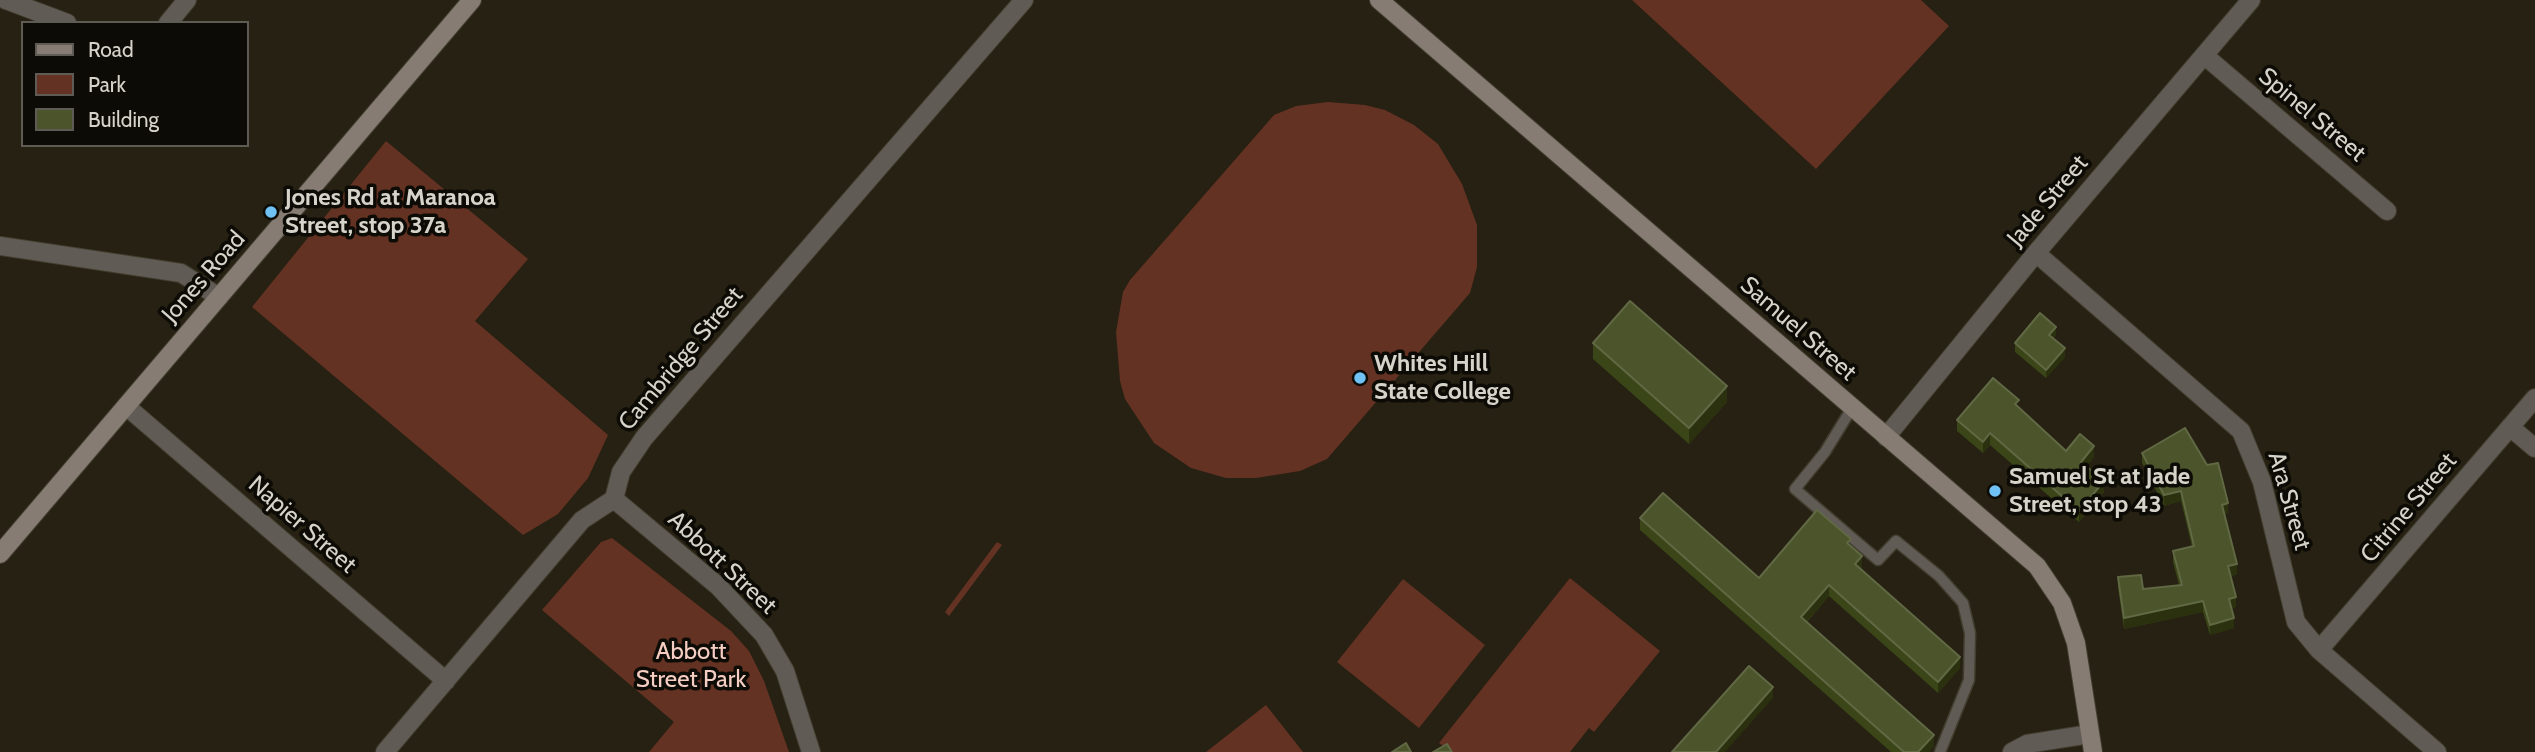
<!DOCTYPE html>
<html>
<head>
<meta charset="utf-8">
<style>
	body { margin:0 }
	#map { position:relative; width:2535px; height:752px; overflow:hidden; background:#262112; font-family:Cabin,sans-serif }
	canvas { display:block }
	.legend { position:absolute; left:21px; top:21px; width:228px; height:126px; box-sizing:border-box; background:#0d0b05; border:2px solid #5d5b54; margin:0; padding:9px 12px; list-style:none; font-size:21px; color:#d6d4ca }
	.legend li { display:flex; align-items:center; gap:14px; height:35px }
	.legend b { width:35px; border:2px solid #5d5b54 }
</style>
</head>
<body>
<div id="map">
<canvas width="2535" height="752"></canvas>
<ul class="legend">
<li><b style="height:9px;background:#867c73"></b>Road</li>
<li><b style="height:19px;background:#643223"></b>Park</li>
<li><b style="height:19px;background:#4b542b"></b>Building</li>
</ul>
</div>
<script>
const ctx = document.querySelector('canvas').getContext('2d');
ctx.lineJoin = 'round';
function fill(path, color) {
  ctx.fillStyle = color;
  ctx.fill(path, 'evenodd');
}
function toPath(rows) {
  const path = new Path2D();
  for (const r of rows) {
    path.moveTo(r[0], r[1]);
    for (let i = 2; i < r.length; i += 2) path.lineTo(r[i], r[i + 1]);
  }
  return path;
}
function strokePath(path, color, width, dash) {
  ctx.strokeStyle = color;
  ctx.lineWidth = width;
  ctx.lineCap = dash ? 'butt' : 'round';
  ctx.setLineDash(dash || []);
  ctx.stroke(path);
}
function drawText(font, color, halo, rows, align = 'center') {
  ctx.font = font + ' Cabin,sans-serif';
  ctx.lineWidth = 7;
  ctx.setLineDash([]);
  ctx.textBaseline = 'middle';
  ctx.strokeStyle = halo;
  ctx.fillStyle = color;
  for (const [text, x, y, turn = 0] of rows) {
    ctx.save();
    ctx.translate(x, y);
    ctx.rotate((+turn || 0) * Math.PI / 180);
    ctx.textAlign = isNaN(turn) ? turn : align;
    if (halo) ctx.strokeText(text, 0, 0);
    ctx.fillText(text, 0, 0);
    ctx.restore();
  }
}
fill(toPath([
	[1632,0,1921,0,1949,26,1816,169],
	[1328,102,1365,105,1385,110,1414,125,1438,144,1462,184,1477,225,1477,267,1470,293,1327,459,1300,471,1256,478,1226,478,1191,468,1154,443,1125,399,1120,381,1116,332,1123,292,1130,280,1274,115,1296,106],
	[386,141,528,259,475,321,608,435,588,478,558,514,523,535,252,307],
	[612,538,731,631,749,651,764,681,789,752,649,752,674,722,542,610,601,542],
	[997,542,1002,545,949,616,945,612],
	[1570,578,1660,651,1594,732,1589,728,1570,752,1451,752,1439,743],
	[1403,579,1485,645,1419,728,1337,662],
	[1266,705,1303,752,1206,752]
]), '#643223');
const lane = toPath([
	[1852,408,1825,452,1795,489,1878,560,1896,541,1939,576,1963,603,1970,633,1969,680,1940,752]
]);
const street = toPath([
	[6,0,67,23],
	[168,23,187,0],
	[2205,56,2387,211],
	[0,246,181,273,219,297],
	[2036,253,2241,431,2262,482,2296,622,2319,650,2437,752],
	[126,406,446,681],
	[2510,427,2535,448],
	[1886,437,2036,253,2251,0],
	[614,499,621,472,644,438,1024,0],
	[614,499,718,586,764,635,785,671,811,752],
	[2319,650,2535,398],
	[385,752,582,520,614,499],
	[2012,752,2027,744,2090,734]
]);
const secondary = toPath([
	[1379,0,2037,566,2062,603,2076,643,2093,752],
	[0,554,472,0]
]);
strokePath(lane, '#423e2f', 13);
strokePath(street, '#423e2f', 20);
strokePath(secondary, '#423e2f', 20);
strokePath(lane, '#615b55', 10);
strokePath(street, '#615b55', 18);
strokePath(secondary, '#867c73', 18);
fill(toPath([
	[2056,335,2053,339,2065,357,2046,378,2015,352,2015,343],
	[1593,343,1727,402,1689,444,1593,359],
	[2019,407,2066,451,2094,457,2086,467,2104,492,2079,522,1990,445,1983,453,1957,431,1957,420],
	[2142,453,2228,513,2224,514,2237,574,2231,576,2236,607,2232,608,2234,628,2210,635,2203,612,2124,629,2118,588,2118,577,2143,589,2179,585,2173,562,2173,551,2192,547,2181,501,2164,506,2142,463],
	[1640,518,1759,578,1851,547,1862,567,1861,569,1960,668,1938,693,1829,596,1807,622,1934,746,1929,752,1891,752,1640,530]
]), '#3a4518');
fill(toPath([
	[2056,327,2056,335,2049,343,2049,335],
	[2065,348,2065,357,2046,378,2046,370],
	[1727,386,1727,402,1689,444,1689,428],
	[1990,433,1990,445,1983,453,1983,442],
	[2094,446,2094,457,2081,474,2081,462],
	[2104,481,2104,492,2079,522,2079,511],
	[2181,491,2181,501,2164,506,2164,495],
	[2228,503,2228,513,2222,515,2222,505],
	[1862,556,1862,567,1855,575,1855,564],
	[2237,564,2237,574,2228,577,2228,566],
	[1829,585,1829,596,1801,628,1801,617],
	[2236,597,2236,607,2229,609,2229,599],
	[2203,601,2203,612,2124,629,2124,618],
	[2234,618,2234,628,2210,635,2210,625],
	[1960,657,1960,668,1938,693,1938,682],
	[1773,687,1773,698,1725,752,1716,752],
	[1934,735,1934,746,1929,752,1918,752]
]), '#2b300e');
const building = toPath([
	[1630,301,1727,386,1689,428,1593,343,1630,301],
	[2040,313,2056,327,2049,335,2065,348,2046,370,2015,343,2040,313],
	[1993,378,2019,400,2015,404,2066,451,2080,434,2094,446,2081,462,2104,481,2079,511,1990,433,1983,442,1957,420,1993,378],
	[2185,428,2207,465,2218,463,2228,503,2222,505,2237,564,2228,566,2236,597,2229,599,2234,618,2210,625,2203,601,2124,618,2118,577,2141,575,2143,589,2182,585,2173,551,2194,546,2181,491,2164,495,2142,453,2185,428],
	[1663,493,1759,578,1817,510,1851,539,1847,543,1862,556,1855,564,1960,657,1938,682,1829,585,1801,617,1934,735,1918,752,1904,752,1640,518,1663,493],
	[1749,666,1773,687,1716,752,1672,752,1749,666],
	[1406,743,1411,752,1392,752,1406,743],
	[1447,744,1452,752,1433,752,1447,744]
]);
fill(building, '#4b542b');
strokePath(building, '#606844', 2);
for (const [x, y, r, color] of [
	[271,212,7,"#70c1f4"],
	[1360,378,7,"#70c1f4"],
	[1995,491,7,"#70c1f4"]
]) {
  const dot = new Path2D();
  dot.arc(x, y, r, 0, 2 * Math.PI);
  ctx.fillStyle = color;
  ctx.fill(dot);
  strokePath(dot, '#0d0b05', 2.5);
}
drawText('24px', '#d6d4ca', '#0d0b05', [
	["Spinel Street",2312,115,40],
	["Jade Street",2048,201,-50],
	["Jones Road",204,277,-49],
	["Samuel Street",1798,329,41],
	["Cambridge Street",681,359,-50],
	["Ara Street",2289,501,74],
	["Citrine Street",2409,508,-50],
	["Napier Street",302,525,41],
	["Abbott Street",722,563,43]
]);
drawText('bold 24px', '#d6d4ca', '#0d0b05', [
	["Jones Rd at Maranoa",285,198],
	["Street, stop 37a",285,226],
	["Whites Hill",1374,364],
	["State College",1374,392],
	["Samuel St at Jade",2009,477],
	["Street, stop 43",2009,505]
], 'left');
drawText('24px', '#f5cdc2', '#0d0b05', [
	["Abbott",691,652],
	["Street Park",691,680]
]);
</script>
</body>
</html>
